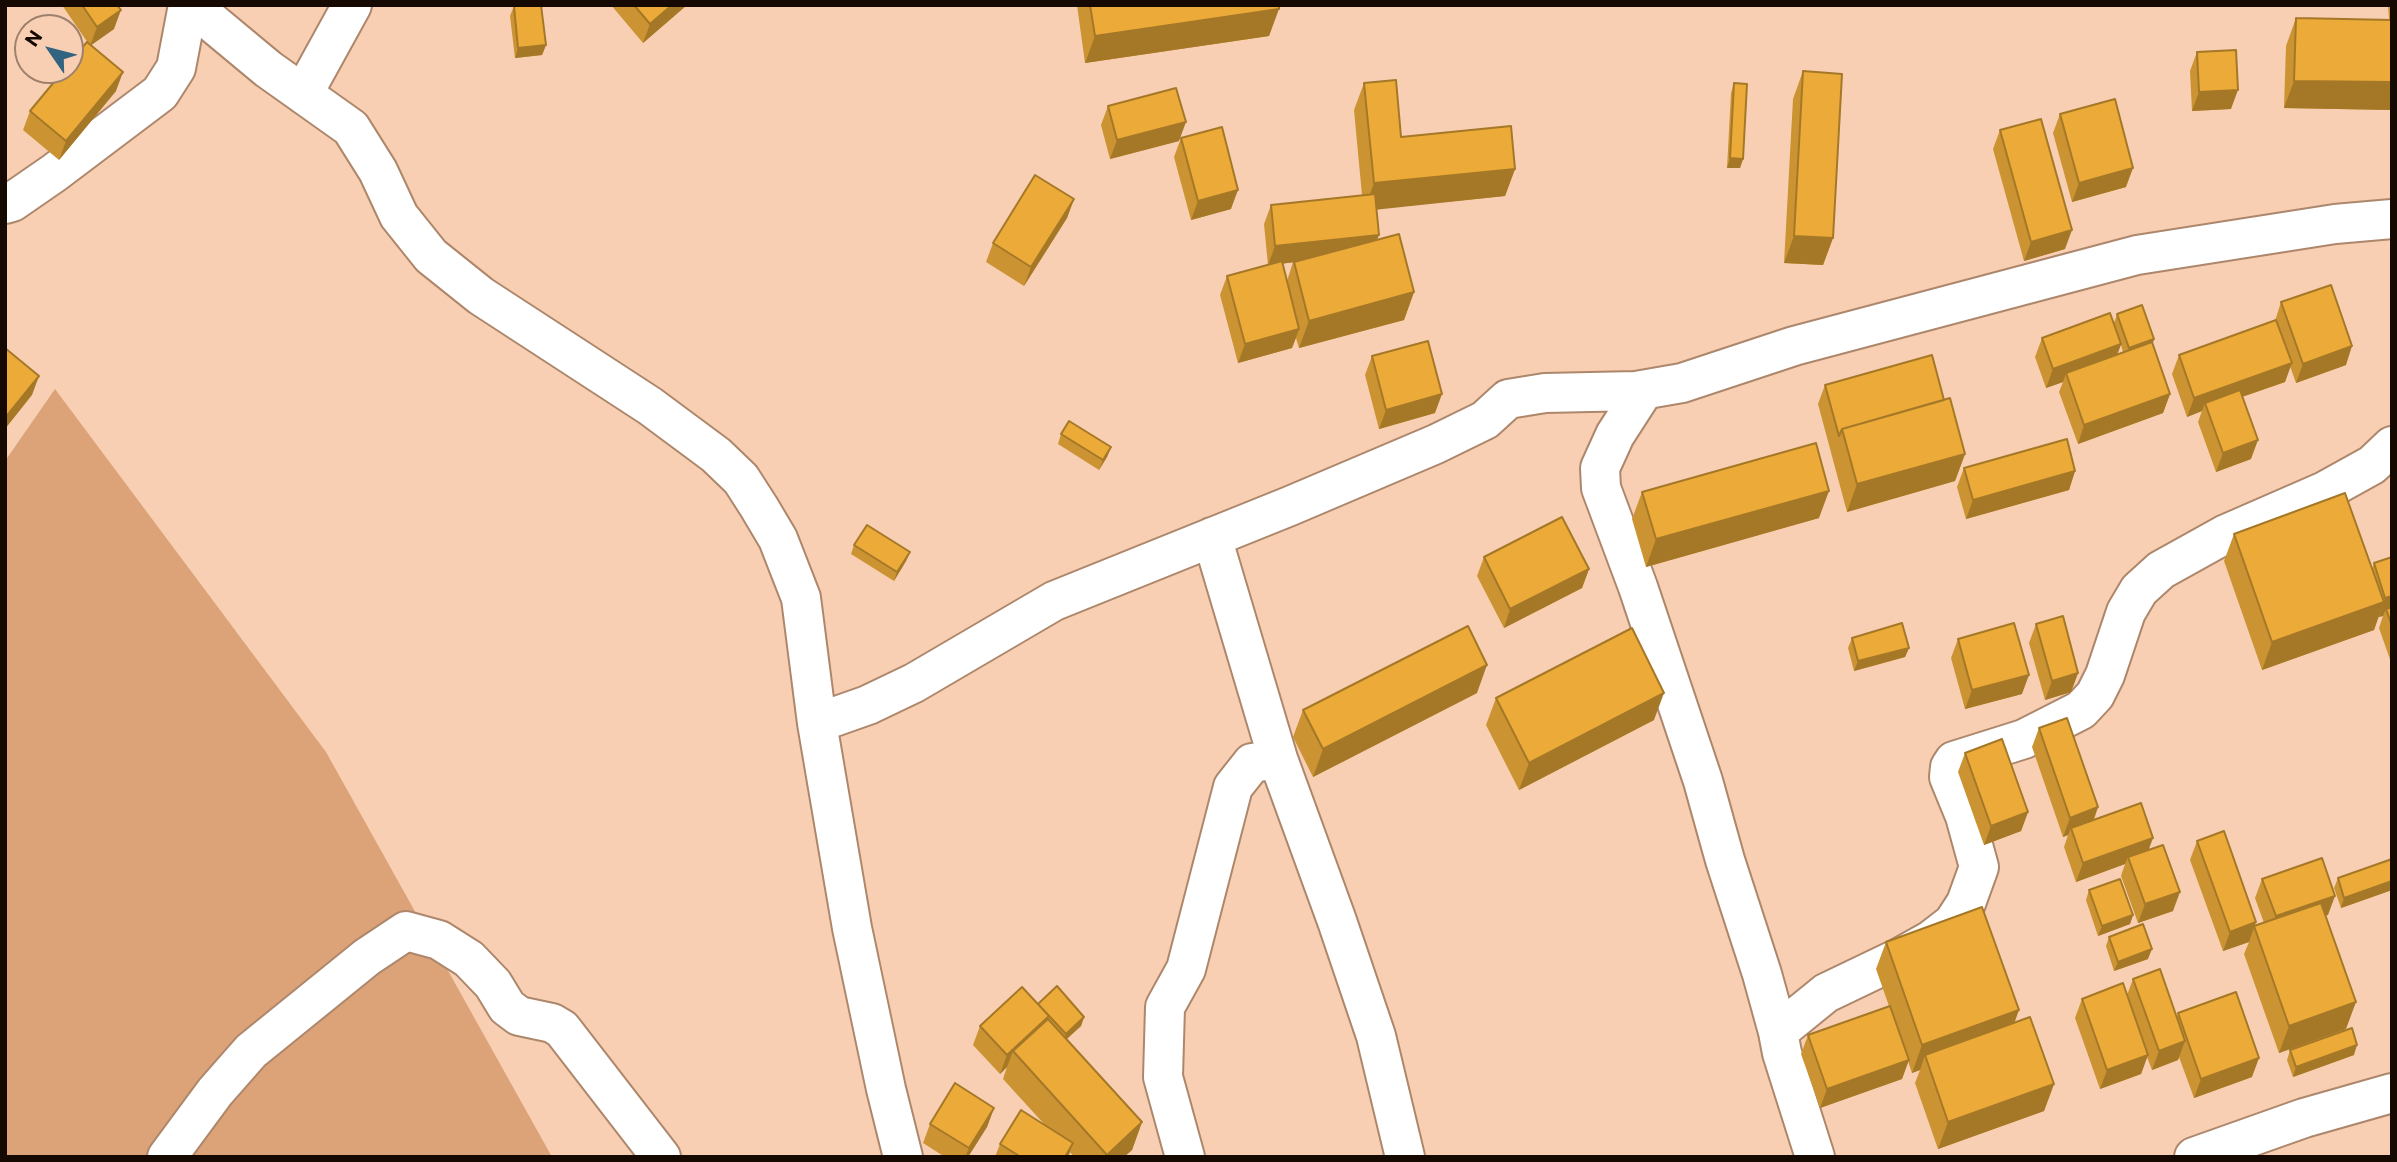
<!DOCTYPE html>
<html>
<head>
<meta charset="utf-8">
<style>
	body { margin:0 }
	#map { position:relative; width:2397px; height:1162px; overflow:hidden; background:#f8cfb2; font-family:Commissioner,sans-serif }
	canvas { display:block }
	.frame { position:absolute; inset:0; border:7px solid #160902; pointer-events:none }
	.north { position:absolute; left:14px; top:14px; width:70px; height:70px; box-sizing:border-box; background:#f8cfb2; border:2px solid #9e806c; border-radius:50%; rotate:305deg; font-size:19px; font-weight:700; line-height:28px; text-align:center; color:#160902 }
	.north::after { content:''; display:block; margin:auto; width:24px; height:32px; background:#326381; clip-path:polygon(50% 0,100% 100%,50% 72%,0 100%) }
</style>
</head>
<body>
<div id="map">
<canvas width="2397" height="1162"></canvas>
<div class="frame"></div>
<div class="north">N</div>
</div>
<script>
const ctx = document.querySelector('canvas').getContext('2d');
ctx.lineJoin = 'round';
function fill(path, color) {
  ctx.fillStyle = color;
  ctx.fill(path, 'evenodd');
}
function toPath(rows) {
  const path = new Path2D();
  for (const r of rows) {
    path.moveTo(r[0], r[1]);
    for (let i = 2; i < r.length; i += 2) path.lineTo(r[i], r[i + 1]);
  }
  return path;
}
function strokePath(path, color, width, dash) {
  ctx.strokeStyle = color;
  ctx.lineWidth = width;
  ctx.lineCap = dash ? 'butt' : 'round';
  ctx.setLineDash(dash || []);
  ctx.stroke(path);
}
fill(toPath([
	[55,389,326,752,552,1157,5,1157,5,461]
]), '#dca278');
const minor = toPath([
	[191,5,268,69,351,128,378,171,399,216,431,256,481,296,650,406,716,455,741,479,759,507,778,539,801,598,817,723,852,928,886,1089,903,1157],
	[303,94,352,5],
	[5,204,12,202,54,173,160,93,176,68,188,5],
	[1644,390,1615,435,1600,468,1601,488,1638,587,1703,781,1725,860,1762,974,1778,1032],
	[1212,537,1278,759,1337,921,1376,1036,1405,1157],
	[817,723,868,705,914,683,1054,601,1290,506,1436,444,1485,420,1508,399,1545,393,1636,391,1682,383,1794,346,2137,255,2335,224,2392,219],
	[167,1157,215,1092,251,1051,367,957,406,931,439,940,469,959,493,984,507,1007,519,1016,552,1023,562,1029,661,1157],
	[1185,1157,1163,1077,1165,1007,1186,969,1233,787,1252,763,1278,759],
	[1815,1157,1782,1053,1778,1032,1826,993,1899,958,1931,940,1953,923,1966,903,1979,867,1965,816,1949,777,1950,767,1954,761,2024,739,2081,710,2095,695,2105,675,2126,612,2139,590,2161,570,2224,535,2325,491,2372,465,2392,446],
	[2194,1157,2304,1118,2392,1093]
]);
strokePath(minor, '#ad876c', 42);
strokePath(minor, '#fff', 38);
fill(toPath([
	[62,5,117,5,114,29,91,45,116,91,59,160,23,130,30,111,88,43],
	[611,5,687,5,643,43],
	[1077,5,1279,5,1269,36,1085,63],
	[2388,5,2392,5,2392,110,2284,108,2286,46,2296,18,2389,20],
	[514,6,546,45,542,55,515,58,510,16],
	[2197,52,2231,109,2192,111,2190,71],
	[1803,71,1833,238,1823,265,1784,263,1793,99],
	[1364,83,1401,137,1515,169,1505,196,1376,209,1377,240,1414,292,1404,320,1299,348,1296,338,1292,348,1238,363,1220,295,1227,276,1268,265,1264,224,1271,205,1362,195,1354,110],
	[1293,262,1287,281,1282,264],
	[1734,83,1743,159,1740,168,1727,168,1731,93],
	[1108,106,1179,141,1110,159,1101,125],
	[2060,114,2126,187,2072,202,2053,133],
	[2000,130,2065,249,2024,261,1993,149],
	[1181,138,1231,209,1191,220,1174,157],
	[1074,199,1067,218,1024,286,986,262,993,243],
	[2281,302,2346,365,2296,383,2290,366,2285,382,2242,397,2251,459,2216,472,2198,422,2202,411,2187,417,2172,374,2179,355,2275,321],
	[2117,314,2154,339,2152,344,2170,394,2163,413,2078,444,2059,392,2063,382,2046,388,2035,357,2042,338,2114,323],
	[2121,345,2123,352,2117,355],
	[1372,356,1435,413,1379,429,1365,375],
	[1825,385,1944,400,1965,454,1955,481,1847,512,1818,404],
	[1061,434,1111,447,1107,457,1099,470,1058,444],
	[1964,468,2075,471,2069,490,1966,519,1957,487],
	[1642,492,1819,518,1646,567,1632,519],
	[2234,534,2372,569,2374,563,2392,557,2392,665,2379,628,2383,616,2378,617,2374,630,2262,670,2224,561],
	[854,545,910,552,906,561,894,581,851,554],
	[1484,557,1589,569,1582,588,1504,628,1477,576],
	[2036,624,2078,673,2071,692,2045,700,2029,643],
	[1852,638,1909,648,1905,657,1854,671,1848,648],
	[1958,639,2022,694,1965,709,1951,658],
	[1477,693,1313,777,1293,737,1303,710],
	[1496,698,1654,720,1519,790,1486,725],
	[2039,728,2098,807,2094,820,2148,850,2173,911,2138,923,2121,876,2125,864,2076,882,2064,847,2068,835,2063,837,2032,747],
	[1965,753,2028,812,2021,831,1984,845,1958,772],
	[2197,841,2255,926,2264,923,2255,898,2262,879,2328,915,2325,915,2346,1029,2279,1053,2244,954,2249,942,2223,951,2190,860],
	[2392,859,2392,890,2341,908,2334,888,2338,878],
	[2089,890,2133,915,2130,924,2098,936,2086,900],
	[2109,937,2148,959,2114,971,2106,946],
	[1886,942,2014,1023,2054,1084,2044,1111,1938,1149,1915,1083,1920,1070,1912,1073,1908,1061,1902,1079,1820,1108,1801,1054,1808,1035,1889,1006,1876,969],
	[2133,979,2177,1017,2178,1013,2252,1077,2194,1098,2179,1057,2178,1060,2152,1070,2147,1057,2141,1074,2100,1089,2075,1018,2082,999,2127,995],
	[1038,1004,1084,1017,1081,1026,1067,1039,1142,1122,1132,1150,1124,1157,1074,1157,1070,1152,1068,1157,995,1157,1000,1144,1045,1125,1003,1079,1007,1067,1000,1074,973,1045,980,1026],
	[2290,1050,2354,1055,2293,1077,2287,1060],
	[994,1108,987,1127,968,1157,945,1157,923,1143,930,1124]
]), '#cb9331');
fill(toPath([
	[672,5,687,5,643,43,650,24],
	[1279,9,1269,36,1085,63,1095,36],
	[121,10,114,29,90,46,97,27],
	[546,45,542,55,515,58,518,48],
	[123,72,116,91,59,160,66,141],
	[2294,81,2392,82,2392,110,2284,108],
	[2238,90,2231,109,2192,111,2199,92],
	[1186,122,1179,141,1110,159,1117,140],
	[1730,158,1743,159,1740,168,1727,168],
	[2133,168,2126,187,2072,202,2079,183],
	[1515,169,1505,196,1364,211,1374,183],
	[1238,190,1231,209,1191,220,1198,201],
	[1074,199,1067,218,1024,286,1031,267],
	[2072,230,2065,249,2024,261,2031,242],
	[1379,235,1372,254,1268,265,1275,246],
	[1794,236,1833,238,1823,265,1784,263],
	[1414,292,1404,320,1299,348,1309,321],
	[1299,329,1292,348,1238,363,1245,344],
	[2154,339,2151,349,2125,358,2129,348],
	[2121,344,2114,363,2066,373,2063,382,2046,388,2053,369],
	[2352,346,2346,365,2296,383,2303,364],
	[2292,363,2285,382,2207,409,2205,403,2202,411,2187,417,2194,398],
	[39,376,32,395,5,429,5,418],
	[1442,394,1435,413,1379,429,1386,410],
	[2170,394,2163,413,2078,444,2084,425],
	[2258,440,2251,459,2216,472,2223,453],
	[1111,447,1107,457,1099,470,1103,460],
	[1965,454,1955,481,1847,512,1857,484],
	[2075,471,2069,490,1966,519,1973,500],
	[1829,491,1819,518,1646,567,1656,539],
	[910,552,906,561,894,581,897,572],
	[1589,569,1582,588,1504,628,1510,609],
	[2392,596,2392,613,2386,609,2383,616,2379,617,2385,598],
	[2384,602,2374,630,2262,670,2272,642],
	[1909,648,1905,657,1854,671,1858,661],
	[1487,665,1477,693,1313,777,1323,749],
	[2078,673,2071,692,2045,700,2052,681],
	[2029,675,2022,694,1965,709,1972,690],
	[1664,693,1654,720,1519,790,1529,763],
	[2098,807,2091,826,2071,828,2068,835,2063,837,2070,818],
	[2028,812,2021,831,1984,845,1991,826],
	[2153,838,2146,857,2128,857,2125,864,2076,882,2083,863],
	[2392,881,2392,890,2341,908,2344,898],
	[2180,892,2173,911,2138,923,2145,904],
	[2335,896,2328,915,2269,935,2276,916],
	[2133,915,2130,924,2098,936,2102,926],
	[2256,922,2249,942,2223,951,2230,932],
	[2152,949,2148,959,2114,971,2118,962],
	[2356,1002,2346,1029,2279,1053,2289,1026],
	[2019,1010,2009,1038,1925,1055,1920,1070,1912,1073,1922,1045],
	[1049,1016,1042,1035,1013,1051,1007,1067,1000,1074,1007,1055],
	[1084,1017,1081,1026,1062,1043,1066,1034],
	[2185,1041,2178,1060,2152,1070,2159,1051],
	[2357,1045,2354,1055,2293,1077,2296,1067],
	[2148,1055,2141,1074,2100,1089,2107,1070],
	[2259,1058,2252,1077,2194,1098,2201,1079],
	[1909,1060,1902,1079,1820,1108,1827,1089],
	[2054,1084,2044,1111,1938,1149,1948,1122],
	[994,1108,987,1127,968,1157,965,1157,969,1148],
	[1142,1122,1132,1150,1124,1157,1106,1157,1107,1155],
	[1073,1143,1068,1157,1065,1157]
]), '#a57828');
const building = toPath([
	[82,5,117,5,121,10,97,27,82,5],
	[519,5,541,5,546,45,518,48,514,6,519,5],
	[634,5,672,5,650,24,634,5],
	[1090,5,1279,5,1279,9,1095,36,1090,5],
	[2296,18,2392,20,2392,82,2294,81,2296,18],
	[87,42,123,72,66,141,30,111,64,70,70,70,70,62,87,42],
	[2236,50,2238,90,2199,92,2197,52,2236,50],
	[1803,71,1842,74,1833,238,1794,236,1803,71],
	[1396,80,1401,137,1511,126,1515,169,1374,183,1364,83,1396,80],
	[1734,83,1747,84,1743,159,1730,158,1734,83],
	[1176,88,1186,122,1117,140,1108,106,1176,88],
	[2115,99,2133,168,2079,183,2060,114,2115,99],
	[2041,119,2072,230,2031,242,2000,130,2041,119],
	[1222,127,1238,190,1198,201,1181,138,1222,127],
	[1035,175,1074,199,1031,267,993,243,1035,175],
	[1375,194,1379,235,1275,246,1271,205,1375,194],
	[1399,234,1414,292,1309,321,1294,262,1399,234],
	[1282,261,1299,329,1245,344,1227,276,1282,261],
	[2331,285,2352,346,2303,364,2281,302,2331,285],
	[2142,305,2154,339,2129,348,2117,314,2142,305],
	[2110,313,2121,344,2053,369,2042,338,2110,313],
	[2276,320,2292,363,2194,398,2179,355,2276,320],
	[1428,341,1442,394,1386,410,1372,356,1428,341],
	[2152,342,2170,394,2084,425,2066,373,2152,342],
	[5,348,39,376,5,418,5,348],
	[1932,355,1944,400,1842,429,1839,436,1825,385,1932,355],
	[2240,390,2258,440,2223,453,2205,403,2240,390],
	[1950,398,1965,454,1857,484,1842,429,1950,398],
	[1069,421,1111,447,1103,460,1061,434,1069,421],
	[2067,439,2075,471,1973,500,1964,468,2067,439],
	[1816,443,1829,491,1656,539,1642,492,1816,443],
	[2345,493,2384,602,2272,642,2234,534,2345,493],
	[1562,517,1589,569,1510,609,1484,557,1562,517],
	[867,525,910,552,897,572,854,545,867,525],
	[2392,557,2392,596,2385,598,2374,563,2392,557],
	[2392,607,2392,626,2386,609,2392,607],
	[2063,616,2078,673,2052,681,2036,624,2063,616],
	[1902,623,1909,648,1858,661,1852,638,1902,623],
	[2014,623,2029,675,1972,690,1958,639,2014,623],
	[1468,626,1487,665,1323,749,1303,710,1468,626],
	[1632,628,1664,693,1529,763,1496,698,1632,628],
	[2067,718,2098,807,2070,818,2039,728,2067,718],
	[2002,739,2028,812,1991,826,1965,753,2002,739],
	[2141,803,2153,838,2083,863,2071,828,2141,803],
	[2224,831,2256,922,2230,932,2197,841,2224,831],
	[2163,845,2180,892,2145,904,2128,857,2163,845],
	[2322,858,2335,896,2276,916,2262,879,2322,858],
	[2392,859,2392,881,2344,898,2338,878,2392,859],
	[2120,879,2133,915,2102,926,2089,890,2120,879],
	[2321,903,2356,1002,2289,1026,2254,926,2321,903],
	[1982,907,2019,1010,1922,1045,1886,942,1982,907],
	[2143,924,2152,949,2118,962,2109,937,2143,924],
	[2160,969,2185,1041,2159,1051,2133,979,2160,969],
	[2123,983,2148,1055,2107,1070,2082,999,2123,983],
	[1057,986,1084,1017,1066,1034,1038,1004,1057,986],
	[1022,987,1049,1016,1007,1055,980,1026,1022,987],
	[2236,992,2259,1058,2201,1079,2178,1013,2236,992],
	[1890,1006,1909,1060,1827,1089,1808,1035,1890,1006],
	[2030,1017,2054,1084,1948,1122,1925,1055,2030,1017],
	[1048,1019,1142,1122,1107,1155,1013,1051,1048,1019],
	[2352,1028,2357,1045,2296,1067,2290,1050,2352,1028],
	[955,1083,994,1108,969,1148,930,1124,955,1083],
	[1021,1110,1073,1143,1065,1157,1021,1157,1000,1144,1021,1110]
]);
fill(building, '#ecab39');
strokePath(building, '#a57828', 2);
</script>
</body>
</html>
